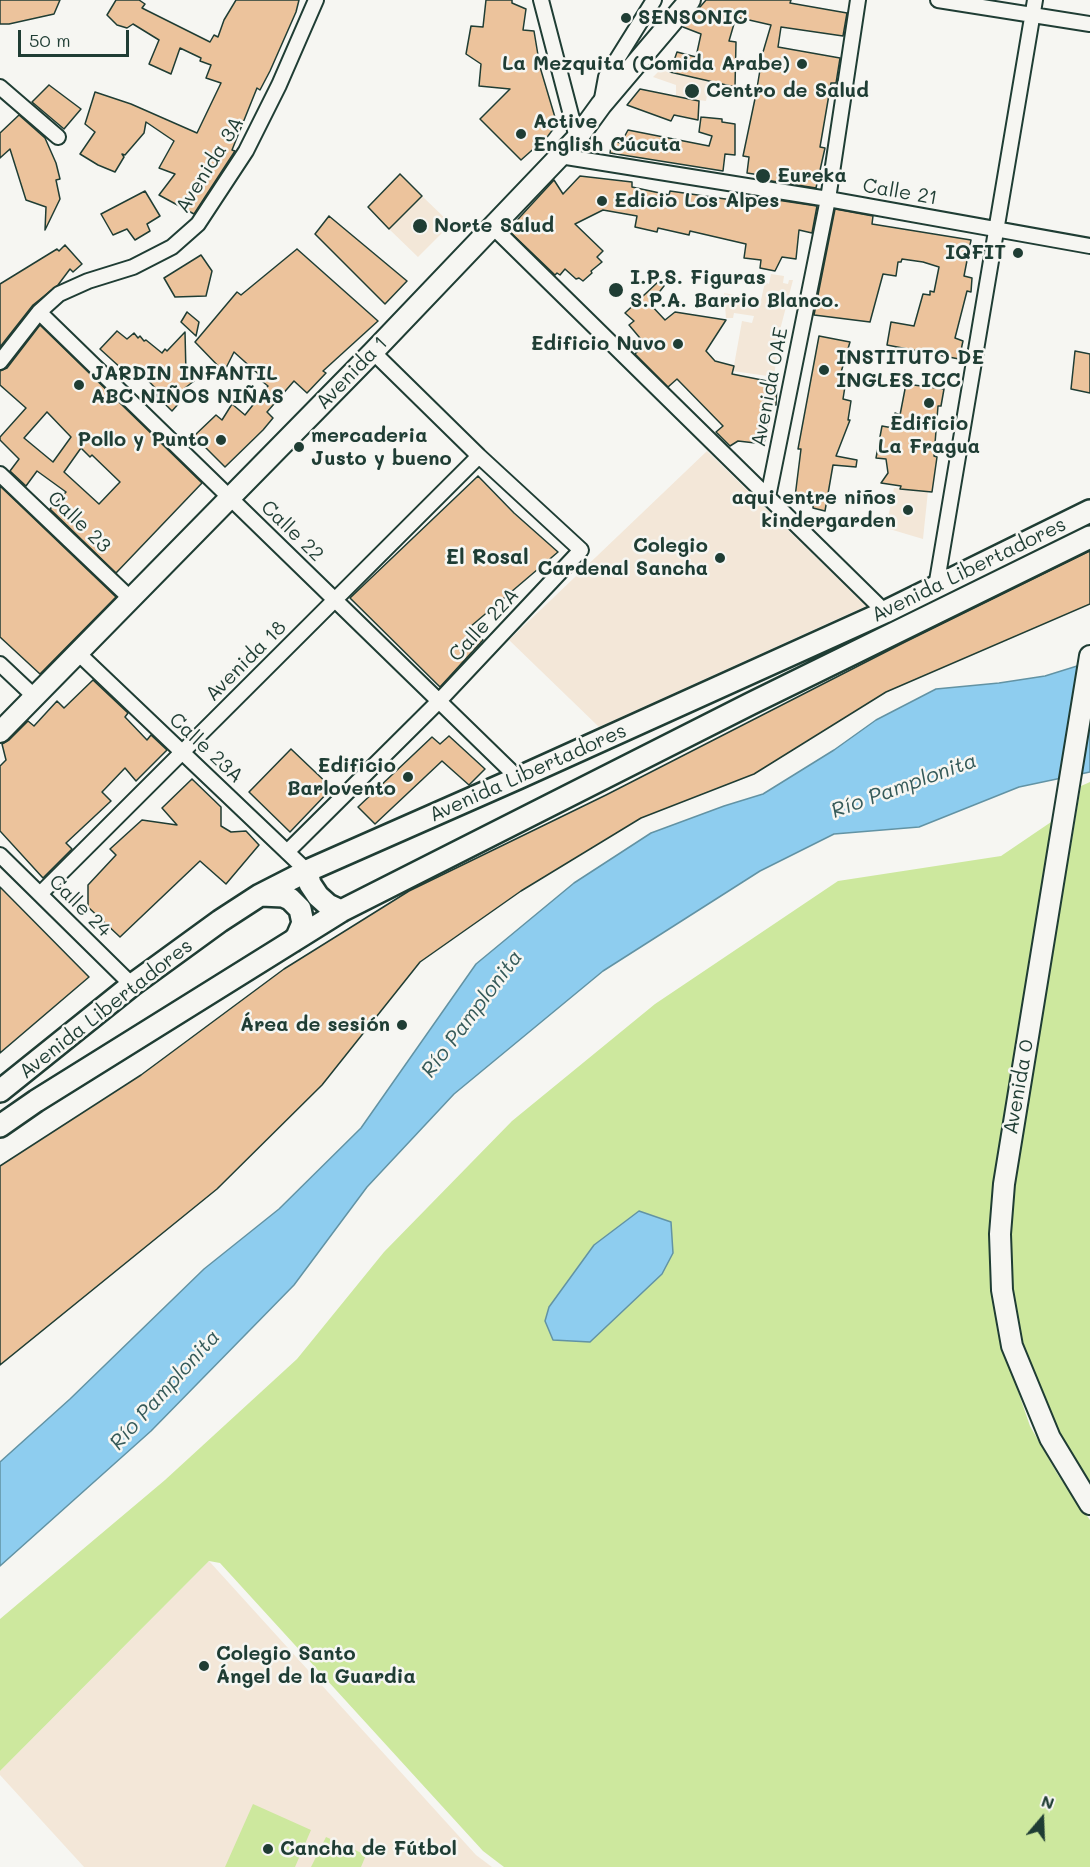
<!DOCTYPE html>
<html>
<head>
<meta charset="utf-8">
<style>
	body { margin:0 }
	#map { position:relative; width:1090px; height:1867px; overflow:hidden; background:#f6f6f2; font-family:Mali,sans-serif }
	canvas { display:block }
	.north { position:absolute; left:1012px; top:1789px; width:60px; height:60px; -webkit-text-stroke:4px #f6f6f2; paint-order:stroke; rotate:19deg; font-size:16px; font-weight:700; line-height:24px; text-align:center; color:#1f3d34 }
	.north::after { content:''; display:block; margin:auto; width:21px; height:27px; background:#1f3d34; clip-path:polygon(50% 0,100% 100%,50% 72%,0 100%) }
	.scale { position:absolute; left:18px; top:30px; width:111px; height:27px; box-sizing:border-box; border:3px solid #1f3d34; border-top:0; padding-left:8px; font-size:18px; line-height:21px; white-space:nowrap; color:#1f3d34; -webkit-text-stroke:4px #f6f6f2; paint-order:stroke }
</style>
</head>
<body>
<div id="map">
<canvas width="1090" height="1867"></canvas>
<div class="north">N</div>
<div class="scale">50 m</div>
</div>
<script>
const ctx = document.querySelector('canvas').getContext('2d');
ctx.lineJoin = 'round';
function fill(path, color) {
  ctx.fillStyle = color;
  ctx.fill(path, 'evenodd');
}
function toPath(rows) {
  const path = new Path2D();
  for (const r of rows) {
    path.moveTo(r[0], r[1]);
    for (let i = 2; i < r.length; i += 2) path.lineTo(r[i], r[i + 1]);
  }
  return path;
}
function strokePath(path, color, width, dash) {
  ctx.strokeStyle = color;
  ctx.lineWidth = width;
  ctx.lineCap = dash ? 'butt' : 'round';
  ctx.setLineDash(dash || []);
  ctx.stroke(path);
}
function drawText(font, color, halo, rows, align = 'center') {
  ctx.font = font + ' Mali,sans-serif';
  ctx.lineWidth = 5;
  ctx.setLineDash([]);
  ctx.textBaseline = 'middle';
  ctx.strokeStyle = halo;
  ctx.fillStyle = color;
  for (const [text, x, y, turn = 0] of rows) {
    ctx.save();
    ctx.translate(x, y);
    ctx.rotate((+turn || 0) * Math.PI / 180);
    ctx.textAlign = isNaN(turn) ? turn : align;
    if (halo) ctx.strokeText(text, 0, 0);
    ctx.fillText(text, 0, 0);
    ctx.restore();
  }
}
fill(toPath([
	[660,70,710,82,706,101,676,97,676,85,653,77],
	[422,196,451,224,418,257,389,229],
	[771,274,784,276,783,283,788,284,789,280,793,280,780,330,774,377,733,371,742,321,752,323,754,316,734,313,733,318,726,318,724,293,761,300,765,282,769,284],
	[707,451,866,606,599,727,509,640],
	[894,488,928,491,923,539,886,528],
	[209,1561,476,1855,492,1867,84,1867,0,1775,0,1771]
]), '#f3e7d8');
fill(toPath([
	[1090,782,1090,1488,1066,1452,1019,1343,1010,1290,1013,1185,1081,786],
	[1057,818,992,1260,997,1330,1030,1426,1058,1475,1090,1520,1090,1867,504,1867,483,1851,220,1563,209,1561,0,1771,0,1619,165,1480,297,1359,384,1252,512,1121,655,1004,838,881,1001,856],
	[253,1804,311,1830,295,1867,225,1867],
	[326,1837,366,1855,361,1867,311,1867]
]), '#cde89e');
const water = toPath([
	[1090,662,1090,772,1019,787,919,827,834,834,760,871,603,971,454,1094,367,1187,294,1285,151,1431,0,1566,0,1462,70,1399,204,1269,279,1209,361,1128,476,964,574,883,651,833,724,806,763,794,834,750,876,720,936,689,999,683,1045,676,1090,662],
	[639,1211,671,1222,673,1253,662,1274,590,1342,553,1340,545,1321,549,1307,594,1245,639,1211]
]);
fill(water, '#8ecdef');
strokePath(water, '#6293a4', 1.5);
const building = toPath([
	[0,0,60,0,54,14,9,24,0,24,0,0],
	[116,0,139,0,145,4,142,8,210,42,214,35,218,37,224,20,236,0,299,0,296,12,270,71,260,90,257,88,232,150,235,151,194,214,159,195,175,174,159,168,174,141,146,122,144,133,125,155,122,154,124,157,115,172,98,165,80,154,95,132,85,124,95,92,131,104,197,133,221,83,206,78,211,65,200,61,201,58,180,48,171,74,149,64,159,40,133,24,127,28,117,25,107,15,116,0],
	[486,0,512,0,512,3,526,9,523,30,534,31,540,67,557,124,548,136,521,160,480,119,510,89,479,86,481,64,466,54,471,26,483,27,486,0],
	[706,0,791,0,790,3,847,13,843,36,781,27,778,47,840,58,836,83,831,83,820,147,825,148,816,188,759,179,760,175,747,173,749,157,743,156,756,94,760,70,758,69,771,25,736,17,729,41,736,42,735,87,670,72,677,52,696,57,701,34,683,27,706,0],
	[49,85,81,109,64,129,32,102,49,85],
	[640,89,699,101,698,120,674,115,671,121,627,105,640,89],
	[19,115,45,138,56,163,60,179,56,180,60,199,45,230,46,207,26,200,10,149,0,158,0,133,19,115],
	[701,117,722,119,722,122,735,124,735,155,725,154,723,171,610,153,612,141,621,143,628,130,709,146,712,136,699,132,701,117],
	[400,174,422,196,389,229,368,207,400,174],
	[580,176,632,182,632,187,669,195,670,191,753,203,754,197,757,197,817,206,812,233,799,230,796,259,782,257,775,271,760,268,761,260,744,258,746,244,690,231,689,235,658,228,657,232,635,227,637,216,603,210,575,224,603,251,597,257,602,262,591,271,592,273,583,281,579,278,576,279,565,269,560,275,557,273,555,275,508,230,554,180,563,194,580,176],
	[145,191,160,216,147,224,150,231,135,240,127,229,113,235,101,214,145,191],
	[835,209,873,216,872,224,971,240,964,276,972,278,971,292,967,291,955,338,963,341,959,359,887,345,891,322,914,326,923,294,930,295,930,291,934,292,939,267,923,262,902,259,901,262,898,262,896,276,883,274,870,322,814,315,835,209],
	[329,216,407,281,385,304,315,234,329,216],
	[65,245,82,264,73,272,70,269,58,285,33,305,0,347,0,284,57,249,59,251,65,245],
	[297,249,378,321,323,371,326,373,307,393,294,381,267,412,273,418,263,430,225,467,194,436,216,415,222,420,232,404,245,415,268,386,263,382,265,380,234,352,224,372,195,342,237,292,241,295,297,249],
	[201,255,212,271,206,296,175,297,164,278,201,255],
	[659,281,664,286,650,304,665,320,675,312,726,320,706,351,715,361,734,366,732,374,777,383,776,405,770,404,764,444,738,441,730,446,716,432,723,426,677,379,668,387,635,354,645,344,629,325,634,321,625,313,659,281],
	[187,312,199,322,196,336,181,322,187,312],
	[40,325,202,483,116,573,50,509,66,492,37,471,26,486,10,471,19,459,0,440,0,437,26,408,0,385,0,371,7,368,40,325],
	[47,412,71,437,53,462,24,438,47,412],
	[81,448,90,457,92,455,120,482,99,504,64,472,81,448],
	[117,331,127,339,134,333,138,338,140,336,144,341,146,340,162,353,165,349,167,351,185,332,186,374,194,381,185,388,189,392,172,411,156,395,159,392,141,373,134,380,100,349,117,331],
	[819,336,850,342,839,379,846,380,843,399,851,401,848,420,850,420,836,456,857,460,856,467,833,465,825,511,813,508,813,505,802,503,802,499,795,497,801,449,798,449,819,336],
	[1075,351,1090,354,1090,393,1071,389,1075,351],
	[906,384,944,389,941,406,938,406,934,456,937,457,932,492,900,489,901,486,881,483,888,473,886,459,876,458,882,426,893,428,895,413,900,415,906,384],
	[478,476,514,513,558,552,470,627,483,640,440,687,350,598,478,476],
	[0,486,116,597,40,674,0,637,0,486],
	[1090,551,1090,604,886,692,754,774,641,818,521,891,420,962,322,1085,217,1189,0,1365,0,1166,141,1075,284,969,409,891,606,795,905,642,1090,551],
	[93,680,128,713,125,717,147,740,151,735,167,750,136,781,125,768,102,792,111,801,66,843,72,849,43,878,0,831,0,766,6,760,2,744,9,740,28,721,34,726,57,701,64,708,93,680],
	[449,736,485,769,469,785,442,761,375,824,358,807,432,737,440,744,449,736],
	[291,749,332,788,290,832,249,792,291,749],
	[192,779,221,807,221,826,231,832,246,831,259,845,226,884,200,861,120,937,88,907,88,885,116,855,110,849,142,820,177,825,162,808,192,779],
	[0,887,89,977,0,1053,0,887]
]);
fill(building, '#ecc39c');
strokePath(building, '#1f3d34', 1.5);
const street = toPath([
	[541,0,577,138],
	[938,0,1090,24],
	[0,87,58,137],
	[601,104,606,77,654,0],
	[560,156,828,199,1090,246],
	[493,227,885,612],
	[39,312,518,778],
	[0,362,39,312,59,294,88,281,133,267,172,247,198,224,246,151,279,85,316,0],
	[0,474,131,599],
	[768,497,828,199,858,0],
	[936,587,1035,0],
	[78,653,307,871],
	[0,664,35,697],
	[287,852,439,701,581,550,479,456,373,352],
	[0,855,132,985],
	[40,894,479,456]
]);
const secondary = toPath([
	[1090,656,1004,1184,1000,1234,1002,1290,1012,1346,1050,1438,1090,1504],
	[0,732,373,352,560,156,577,138,601,105,690,0]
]);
const primary = toPath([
	[307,871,310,884,318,896,328,905,341,911],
	[261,895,283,896,290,899,300,909,303,923,297,937,293,941],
	[0,1091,132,985,220,921,260,895,307,871,518,778,885,612,1090,511],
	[0,1126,36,1101,341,911,750,704,1090,537]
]);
strokePath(street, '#1f3d34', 18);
strokePath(secondary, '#1f3d34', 24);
strokePath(primary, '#1f3d34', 26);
strokePath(street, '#f6f6f2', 14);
strokePath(secondary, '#f6f6f2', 20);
strokePath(primary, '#f6f6f2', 21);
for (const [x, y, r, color] of [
	[626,18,6,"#1f3d34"],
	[802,64,6,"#1f3d34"],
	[692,91,8,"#1f3d34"],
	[521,134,6,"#1f3d34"],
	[763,176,8,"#1f3d34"],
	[602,201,6,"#1f3d34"],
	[420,226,8,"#1f3d34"],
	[1018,253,6,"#1f3d34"],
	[616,290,8,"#1f3d34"],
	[678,344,6,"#1f3d34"],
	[824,370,6,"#1f3d34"],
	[79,385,6,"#1f3d34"],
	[929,403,6,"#1f3d34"],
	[221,440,6,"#1f3d34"],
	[299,447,6,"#1f3d34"],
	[908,510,6,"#1f3d34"],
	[720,558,6,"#1f3d34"],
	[408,777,6,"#1f3d34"],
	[402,1025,6,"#1f3d34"],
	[204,1666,6,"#1f3d34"],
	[268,1849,6,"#1f3d34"]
]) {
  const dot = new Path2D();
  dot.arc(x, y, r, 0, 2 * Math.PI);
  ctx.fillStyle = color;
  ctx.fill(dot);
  strokePath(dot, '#f6f6f2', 2);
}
drawText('bold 20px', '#1f3d34', '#f6f6f2', [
	["SENSONIC",638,18],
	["La Mezquita (Comida Arabe)",790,64,"right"],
	["Centro de Salud",706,91],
	["Active",533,122],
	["English Cúcuta",533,145],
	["Eureka",777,176],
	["Edicio Los Alpes",614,201],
	["Norte Salud",434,226],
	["IQFIT",1006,253,"right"],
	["I.P.S. Figuras",630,278],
	["S.P.A. Barrio Blanco.",630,301],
	["Edificio Nuvo",666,344,"right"],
	["INSTITUTO DE",836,358],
	["INGLES ICC",836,381],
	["JARDIN INFANTIL",91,374],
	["ABC NIÑOS NIÑAS",91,397],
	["Edificio",929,424,"center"],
	["La Fragua",929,447,"center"],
	["mercaderia",311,436],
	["Justo y bueno",311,459],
	["Pollo y Punto",209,440,"right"],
	["aqui entre niños",896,498,"right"],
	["kindergarden",896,521,"right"],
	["Colegio",708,546,"right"],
	["Cardenal Sancha",708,569,"right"],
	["Edificio",396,766,"right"],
	["Barlovento",396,789,"right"],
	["Área de sesión",390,1025,"right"],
	["Colegio Santo",216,1654],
	["Ángel de la Guardia",216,1677],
	["Cancha de Fútbol",280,1849]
], 'left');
drawText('20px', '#1f3d34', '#f6f6f2', [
	["Avenida 3A",210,165,-58],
	["Calle 21",900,192,10],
	["Avenida 1",352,373,-46],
	["Avenida 0AE",770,387,-79],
	["Calle 23",79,522,44],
	["Calle 22",292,531,44],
	["Avenida Libertadores",969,570,-26],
	["Calle 22A",484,625,-47],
	["Avenida 18",246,661,-45],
	["Calle 23A",206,748,43],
	["Avenida Libertadores",528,773,-24],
	["Calle 24",80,906,45],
	["Avenida Libertadores",106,1009,-38],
	["Avenida 0",1019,1087,-80]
]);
drawText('bold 21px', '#1f3d34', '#f6f6f2', [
	["El Rosal",487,558]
]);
drawText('italic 21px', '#355a59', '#f6f6f2', [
	["Río Pamplonita",904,786,-20],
	["Río Pamplonita",472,1014,-53],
	["Río Pamplonita",165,1390,-48]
]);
</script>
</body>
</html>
